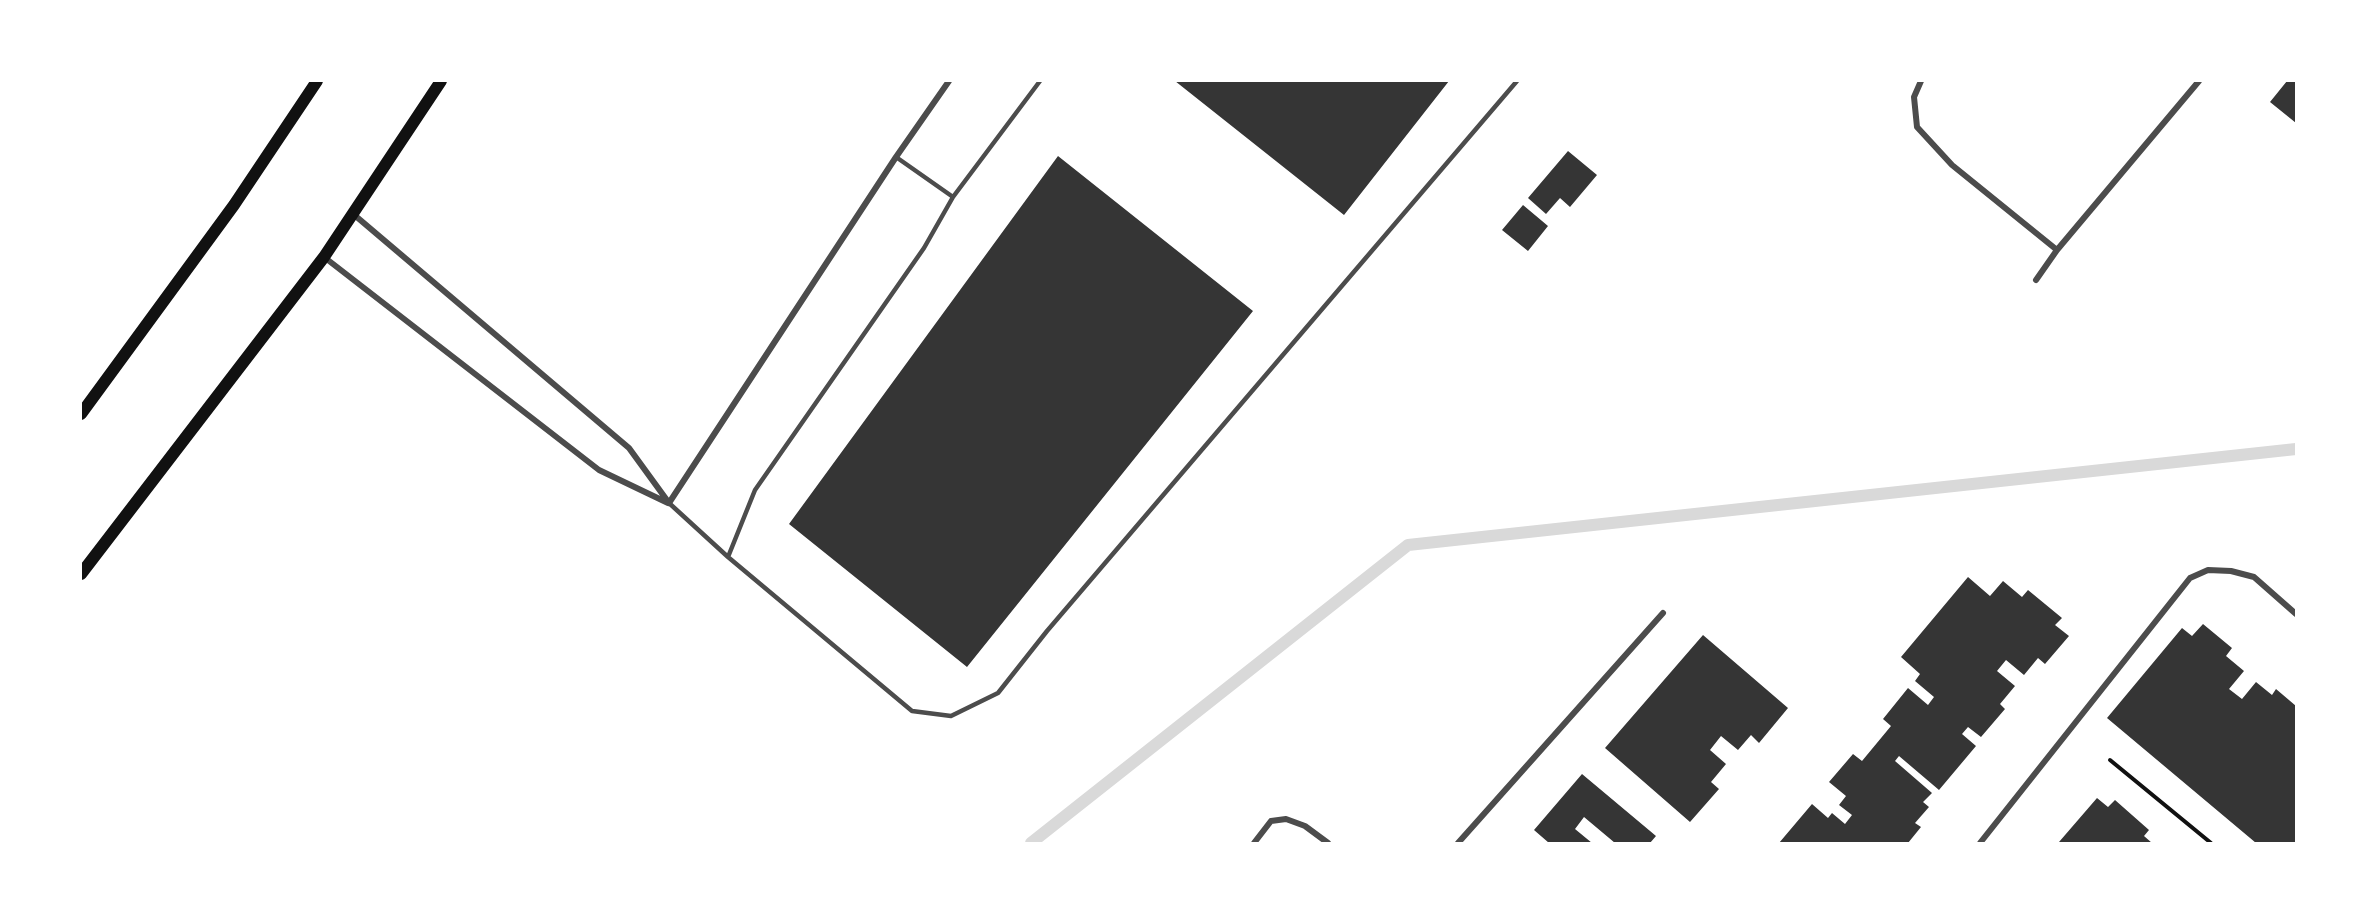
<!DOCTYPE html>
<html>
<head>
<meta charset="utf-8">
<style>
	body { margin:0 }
	#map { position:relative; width:2377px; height:924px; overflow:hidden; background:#fff; font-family:"Golos Text",sans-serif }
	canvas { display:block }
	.frame { position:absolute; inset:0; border:82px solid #fff; pointer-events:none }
</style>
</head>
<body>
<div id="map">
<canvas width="2377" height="924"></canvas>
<div class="frame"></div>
</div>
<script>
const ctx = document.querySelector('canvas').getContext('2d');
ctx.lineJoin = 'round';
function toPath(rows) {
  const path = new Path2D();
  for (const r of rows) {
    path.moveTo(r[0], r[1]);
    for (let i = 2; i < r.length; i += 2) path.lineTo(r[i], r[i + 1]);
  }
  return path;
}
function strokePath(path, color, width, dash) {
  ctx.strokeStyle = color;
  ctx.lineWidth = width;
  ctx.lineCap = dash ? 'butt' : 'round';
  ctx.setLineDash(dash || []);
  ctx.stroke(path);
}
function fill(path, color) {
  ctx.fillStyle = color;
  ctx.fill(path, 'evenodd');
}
strokePath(toPath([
	[1031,843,1408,545,2296,449]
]), '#d9d9d9', 12);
fill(toPath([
	[1175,81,1449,81,1344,215],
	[2287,81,2296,81,2296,123,2270,102],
	[1568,151,1597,175,1570,207,1560,198,1546,214,1528,198],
	[1058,156,1253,311,967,667,789,524],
	[1523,205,1548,226,1528,251,1502,230],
	[1968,577,1990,596,2003,581,2022,597,2028,590,2062,618,2055,625,2069,636,2045,664,2038,658,2024,675,2006,660,1997,671,2015,686,2000,704,2005,709,1981,737,1968,727,1962,734,1976,746,1939,790,1899,756,1895,761,1932,793,1923,802,1929,807,1915,823,1921,827,1908,843,1779,843,1812,804,1828,818,1832,813,1845,824,1852,815,1839,805,1846,796,1829,782,1853,754,1862,761,1891,726,1883,719,1908,688,1928,705,1934,697,1915,681,1920,674,1901,657],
	[2203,624,2232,648,2226,656,2244,671,2229,689,2242,699,2256,682,2272,695,2276,689,2296,706,2296,843,2256,843,2107,718,2182,628,2192,636],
	[1703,635,1788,708,1759,743,1751,735,1738,750,1721,736,1710,750,1726,764,1711,782,1719,789,1690,822,1605,748],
	[1582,774,1656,836,1650,843,1615,843,1584,817,1575,829,1592,843,1549,843,1534,830],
	[2097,798,2108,807,2115,800,2149,830,2144,836,2152,843,2061,843,2059,842]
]), '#353535');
strokePath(toPath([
	[2110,760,2211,843]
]), '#111', 4);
strokePath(toPath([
	[1040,81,953,197,924,248,755,490,728,557,912,711,951,716,998,693,1047,631,1517,81],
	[896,157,953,197],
	[669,503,728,557]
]), '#4c4c4c', 4.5);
strokePath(toPath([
	[1921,81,1914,97,1917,127,1952,165,2057,250],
	[352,213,629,448,669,503],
	[324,257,599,470,668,503],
	[2036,280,2057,250,2199,81],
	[669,503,896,157,949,81],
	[1254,843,1271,821,1286,819,1305,826,1328,843],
	[1458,843,1663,613],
	[1980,843,2190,578,2208,570,2231,571,2254,577,2296,614]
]), '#4c4c4c', 6);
strokePath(toPath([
	[81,414,234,205,317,81],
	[81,574,324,257,441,81]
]), '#111', 12);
</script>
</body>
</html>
